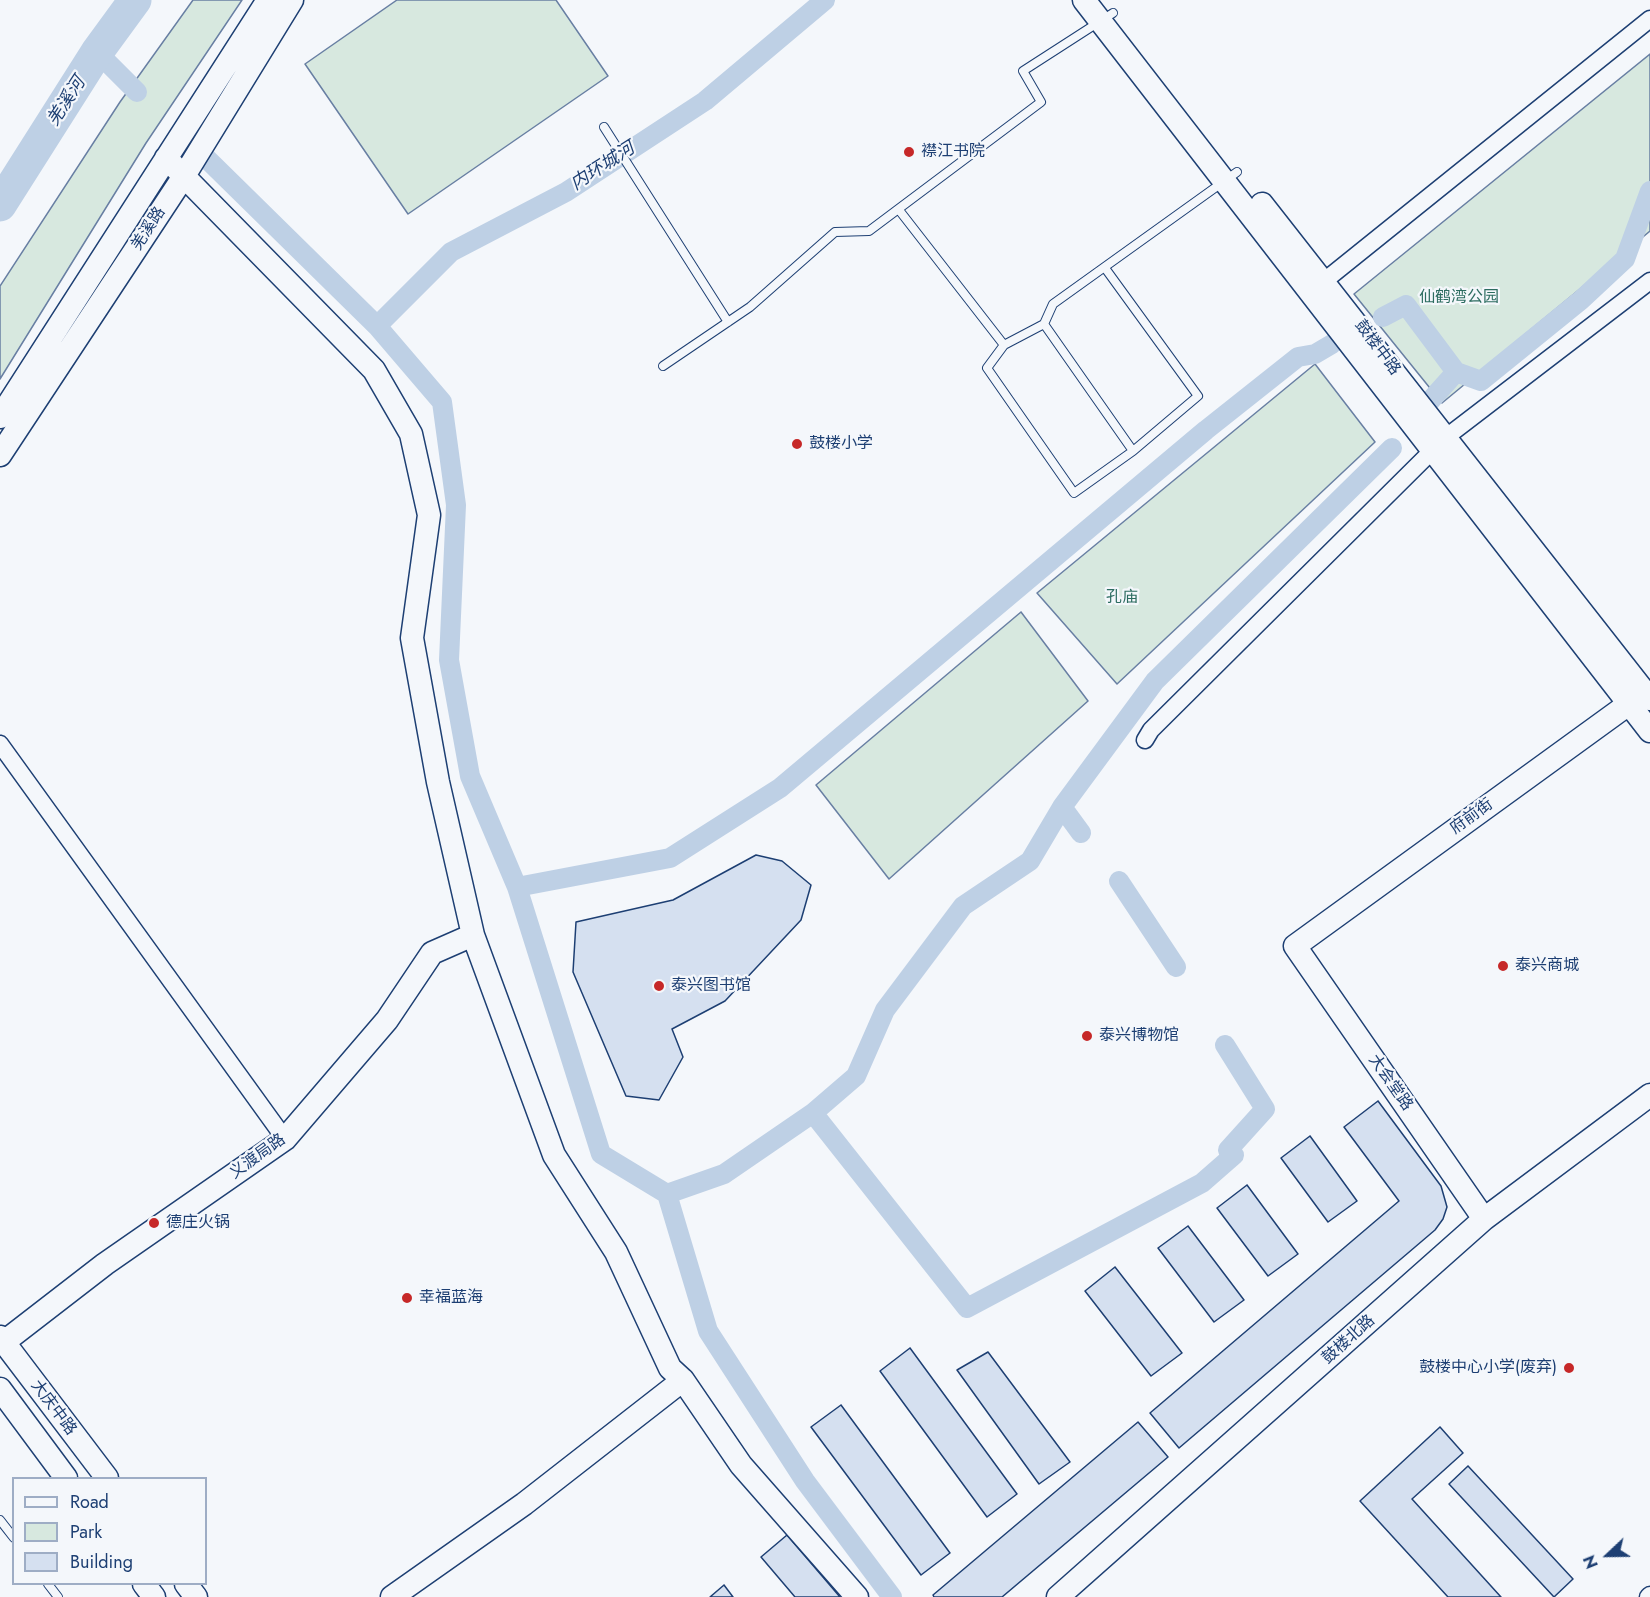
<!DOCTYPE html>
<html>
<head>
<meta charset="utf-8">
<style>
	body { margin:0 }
	#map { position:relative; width:1650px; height:1597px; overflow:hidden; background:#f4f7fb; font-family:Jost,sans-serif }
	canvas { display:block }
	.legend { position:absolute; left:12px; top:1477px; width:195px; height:108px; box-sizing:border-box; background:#f4f7fb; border:2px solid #9eadc5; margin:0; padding:8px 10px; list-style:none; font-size:18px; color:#1d3f73 }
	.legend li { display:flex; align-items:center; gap:12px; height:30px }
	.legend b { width:30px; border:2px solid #9eadc5 }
	.north { position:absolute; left:1578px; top:1525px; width:60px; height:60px; -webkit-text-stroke:4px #f4f7fb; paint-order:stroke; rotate:248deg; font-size:16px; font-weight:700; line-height:24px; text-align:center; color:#1d3f73 }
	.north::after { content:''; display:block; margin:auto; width:21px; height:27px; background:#1d3f73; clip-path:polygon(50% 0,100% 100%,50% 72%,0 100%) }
</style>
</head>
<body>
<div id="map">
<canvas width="1650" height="1597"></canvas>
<ul class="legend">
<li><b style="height:8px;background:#f4f7fb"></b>Road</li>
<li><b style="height:16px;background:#d7e8df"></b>Park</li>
<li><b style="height:16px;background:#d5e0f0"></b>Building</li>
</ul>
<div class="north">N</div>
</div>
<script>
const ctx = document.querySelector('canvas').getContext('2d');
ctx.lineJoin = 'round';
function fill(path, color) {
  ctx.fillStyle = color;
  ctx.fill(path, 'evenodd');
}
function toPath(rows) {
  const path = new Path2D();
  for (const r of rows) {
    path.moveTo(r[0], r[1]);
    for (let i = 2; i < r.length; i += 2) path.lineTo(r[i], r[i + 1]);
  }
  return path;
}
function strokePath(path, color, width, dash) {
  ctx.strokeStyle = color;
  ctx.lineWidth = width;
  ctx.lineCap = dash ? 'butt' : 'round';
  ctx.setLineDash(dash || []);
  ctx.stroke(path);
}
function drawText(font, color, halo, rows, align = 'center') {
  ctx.font = font + ' Jost,"Noto Sans SC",sans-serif';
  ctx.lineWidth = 4.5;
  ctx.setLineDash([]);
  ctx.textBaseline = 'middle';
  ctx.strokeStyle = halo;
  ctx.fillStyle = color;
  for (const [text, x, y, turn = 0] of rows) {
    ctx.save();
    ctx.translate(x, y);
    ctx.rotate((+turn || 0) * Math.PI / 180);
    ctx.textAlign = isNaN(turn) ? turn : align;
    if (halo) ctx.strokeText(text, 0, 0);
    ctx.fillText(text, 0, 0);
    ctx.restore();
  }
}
const green = toPath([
	[193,0,242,0,146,143,0,379,0,286,120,102,193,0],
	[397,0,556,0,608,76,408,214,305,64,397,0],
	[1650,54,1650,231,1442,403,1354,294,1650,54],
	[1315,364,1375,442,1117,684,1037,593,1315,364],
	[1021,612,1088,701,889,879,816,785,1021,612]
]);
fill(green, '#d7e8df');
strokePath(green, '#687fa3', 1.5);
strokePath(toPath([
	[97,52,137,92],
	[203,155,377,326,442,402,456,505,449,660,470,776,517,887,601,1154,667,1194,708,1331,805,1481,892,1597],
	[1383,317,1406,305,1456,372,1481,381,1581,300,1625,259,1650,191],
	[377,326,451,252,566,192,705,101,825,0],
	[1430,401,1456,372],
	[1062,807,1081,833],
	[1119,881,1176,967],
	[517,887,670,858,780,788,1206,430,1298,357,1315,354,1332,344],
	[813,1113,856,1076,885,1010,963,906,1030,861,1062,807,1155,681,1392,448],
	[667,1194,724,1174,813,1113,967,1308,1202,1183,1234,1155,1228,1150,1265,1109,1225,1045]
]), '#bed0e5', 20);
strokePath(toPath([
	[0,205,97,52,135,0]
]), '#bed0e5', 33);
const building = toPath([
	[756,855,782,861,811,885,801,920,725,1001,672,1029,683,1057,659,1100,626,1096,573,972,576,922,673,900,756,855],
	[1378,1101,1441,1186,1447,1207,1443,1219,1435,1230,1179,1448,1150,1413,1399,1201,1344,1127,1378,1101],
	[1310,1136,1357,1201,1328,1222,1281,1158,1310,1136],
	[1247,1185,1298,1254,1268,1276,1217,1208,1247,1185],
	[1188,1226,1244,1300,1214,1322,1158,1248,1188,1226],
	[1115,1267,1182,1353,1151,1376,1085,1291,1115,1267],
	[910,1348,1017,1494,987,1517,880,1371,910,1348],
	[988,1352,1070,1462,1039,1484,957,1370,988,1352],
	[841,1405,950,1553,921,1575,811,1427,841,1405],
	[1138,1422,1168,1457,1002,1597,934,1597,933,1595,1138,1422],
	[1440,1427,1463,1453,1412,1499,1501,1597,1448,1597,1360,1501,1440,1427],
	[1468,1466,1573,1579,1554,1597,1449,1484,1468,1466],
	[787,1535,840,1597,795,1597,761,1557,787,1535],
	[724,1585,733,1597,710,1597,724,1585]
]);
fill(building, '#d5e0f0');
strokePath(building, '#1d3f73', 1.5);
const lane = toPath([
	[604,127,728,322],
	[899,210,1004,345,987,368,1074,493,1133,451,1044,324,1004,345],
	[1105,268,1198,396,1133,451],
	[1044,324,1053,304,1237,172],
	[663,366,750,307,835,232,869,231,1041,102,1023,71,1113,13],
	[0,1520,14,1538],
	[48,1584,58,1597]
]);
const street = toPath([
	[1323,282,1650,19],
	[1145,740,1151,730,1445,438,1650,281],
	[0,744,285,1139],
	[1648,1597,1650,1595]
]);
const secondary = toPath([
	[1084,0,1650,731],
	[166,158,374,370,411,434,429,515,412,638,438,782,473,935,554,1155,616,1252,670,1368,683,1380,741,1465,857,1597],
	[1262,204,1650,699],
	[0,417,268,0],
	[0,455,184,176,292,0],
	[1484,1219,1295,946,1641,695],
	[0,1337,107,1478],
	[4,1342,105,1264,285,1139,387,1020,432,953,473,935],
	[0,1389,66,1478],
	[144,1584,154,1597],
	[186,1584,196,1597],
	[392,1597,524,1504,683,1380],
	[1058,1597,1484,1219,1650,1095]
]);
strokePath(lane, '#1d3f73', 10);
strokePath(street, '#1d3f73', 19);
strokePath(secondary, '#1d3f73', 25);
strokePath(lane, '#f4f7fb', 8);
strokePath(street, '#f4f7fb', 16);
strokePath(secondary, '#f4f7fb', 22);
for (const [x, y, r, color] of [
	[909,152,6,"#c62828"],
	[797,444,6,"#c62828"],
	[1503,966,6,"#c62828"],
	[659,986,6,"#c62828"],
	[1087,1036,6,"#c62828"],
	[154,1223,6,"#c62828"],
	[407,1298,6,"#c62828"],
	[1569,1368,6,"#c62828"]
]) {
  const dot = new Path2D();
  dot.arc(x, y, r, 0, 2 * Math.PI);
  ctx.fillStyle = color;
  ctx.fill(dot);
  strokePath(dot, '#f4f7fb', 2);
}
drawText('16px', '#1d3f73', '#f4f7fb', [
	["襟江书院",921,152],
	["鼓楼小学",809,444],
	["泰兴商城",1515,966],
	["泰兴图书馆",671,986],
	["泰兴博物馆",1099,1036],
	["德庄火锅",166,1223],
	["幸福蓝海",419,1298],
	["鼓楼中心小学(废弃)",1557,1368,"right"]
], 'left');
drawText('16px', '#1d3f73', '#f4f7fb', [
	["羌溪路",149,229,-57],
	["鼓楼中路",1377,348,53],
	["府前街",1472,817,-36],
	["大会堂路",1390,1083,55],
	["义渡局路",258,1157,-36],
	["鼓楼北路",1349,1340,-42],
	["大庆中路",53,1408,53]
]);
drawText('16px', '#2c6c60', '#f4f7fb', [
	["仙鹤湾公园",1459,298],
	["孔庙",1122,598]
]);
drawText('italic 18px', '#1d3f73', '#f4f7fb', [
	["羌溪河",67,102,-57],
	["内环城河",603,167,-33]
]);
</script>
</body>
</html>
